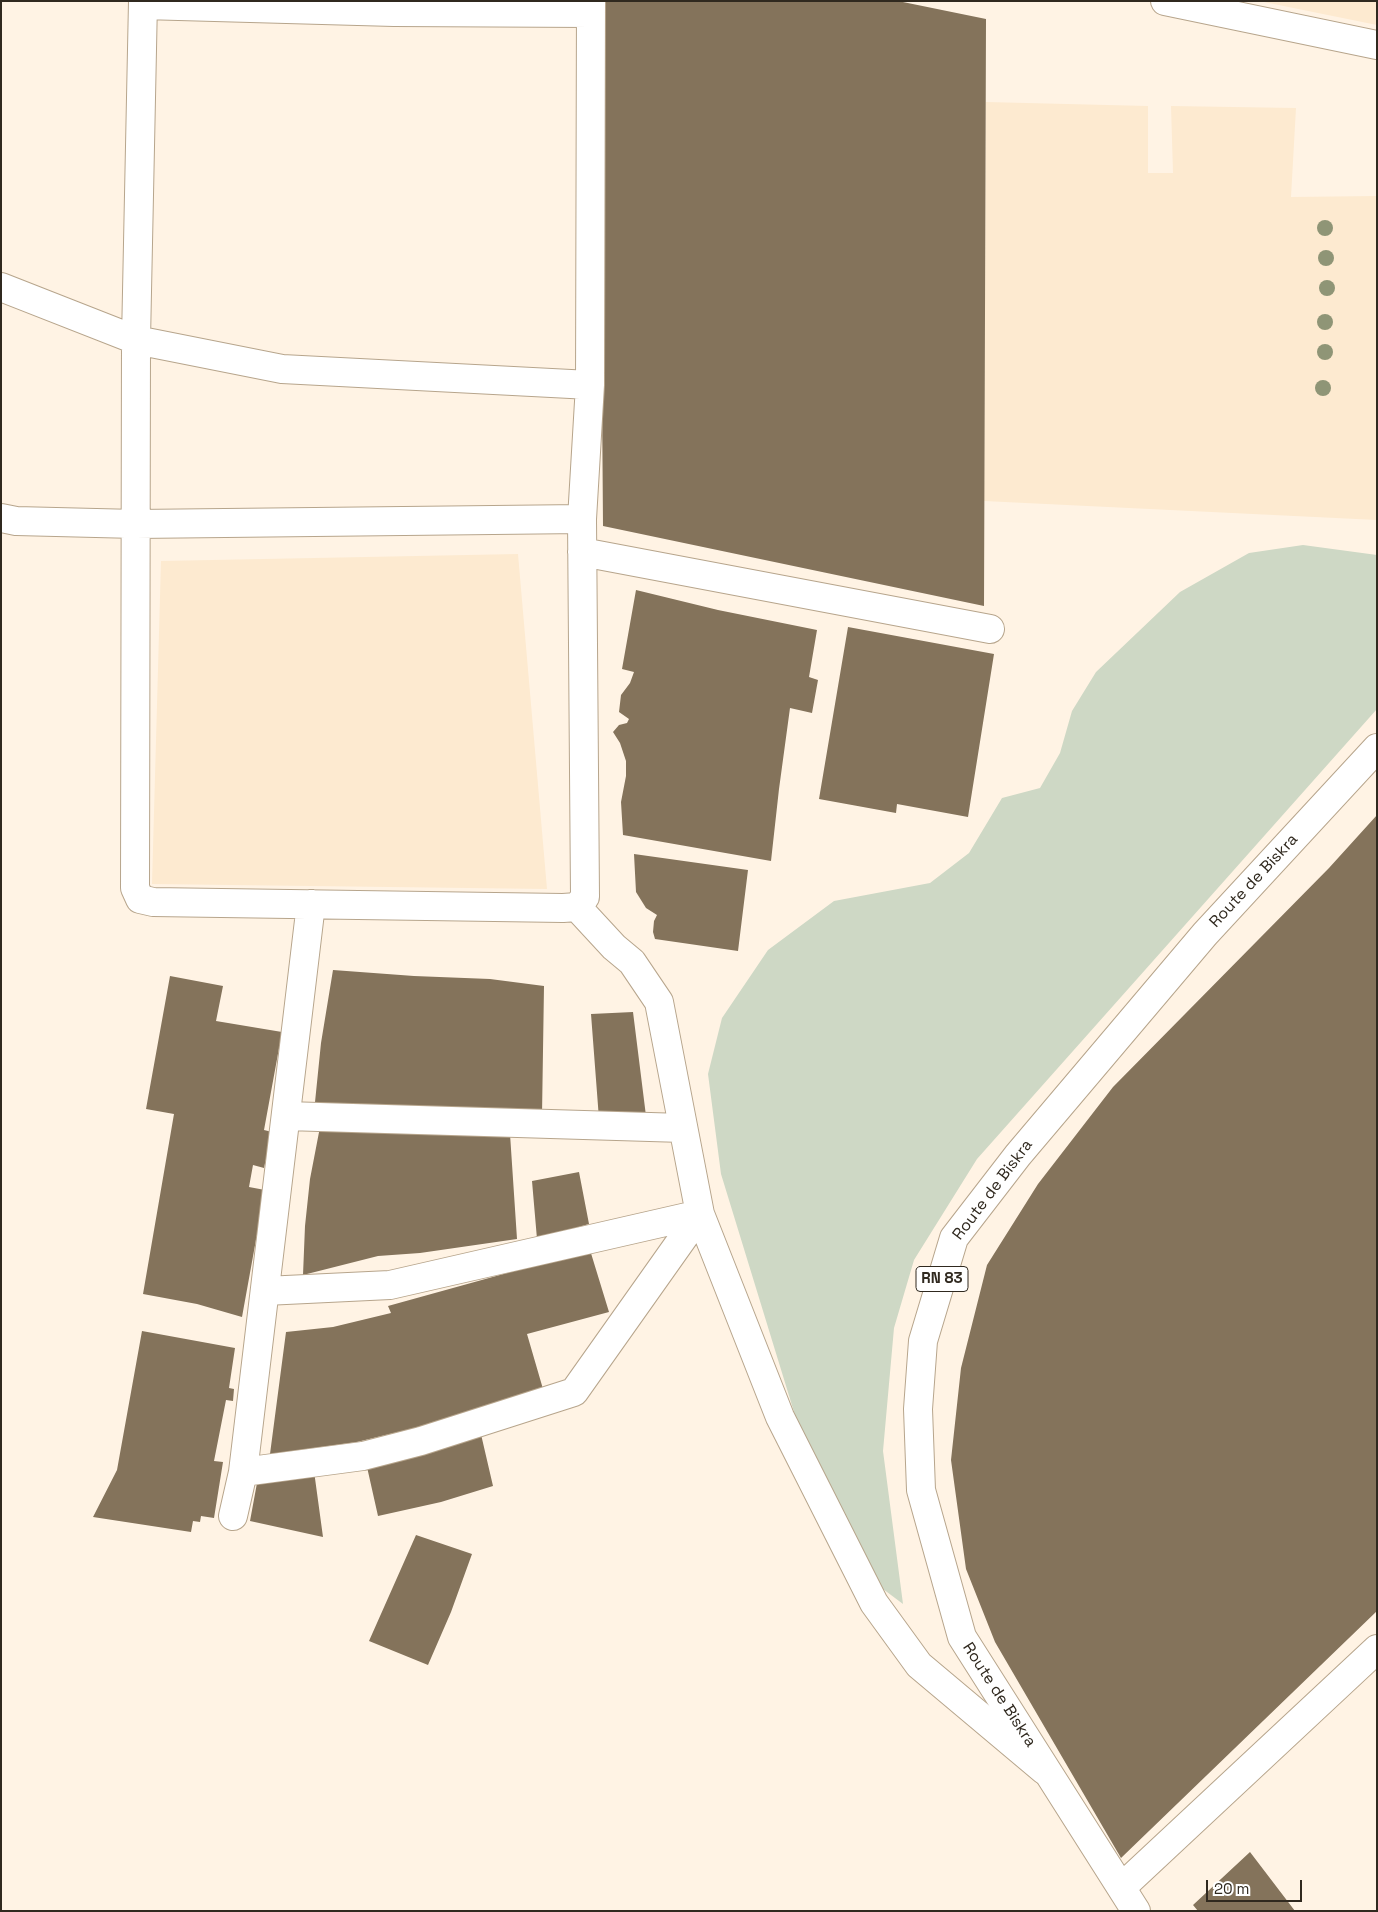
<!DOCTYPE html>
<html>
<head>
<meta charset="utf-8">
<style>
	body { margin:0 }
	#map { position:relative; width:1378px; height:1912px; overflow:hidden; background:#fff3e4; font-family:"Space Grotesk",sans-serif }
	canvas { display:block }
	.frame { position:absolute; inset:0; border:2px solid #30291f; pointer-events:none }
	.scale { position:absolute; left:1206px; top:1880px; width:96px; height:22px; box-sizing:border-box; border:2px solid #30291f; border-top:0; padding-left:6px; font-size:15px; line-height:18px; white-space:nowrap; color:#30291f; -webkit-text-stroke:4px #fff; paint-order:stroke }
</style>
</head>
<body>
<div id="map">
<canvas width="1378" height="1912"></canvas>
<div class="frame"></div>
<div class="scale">20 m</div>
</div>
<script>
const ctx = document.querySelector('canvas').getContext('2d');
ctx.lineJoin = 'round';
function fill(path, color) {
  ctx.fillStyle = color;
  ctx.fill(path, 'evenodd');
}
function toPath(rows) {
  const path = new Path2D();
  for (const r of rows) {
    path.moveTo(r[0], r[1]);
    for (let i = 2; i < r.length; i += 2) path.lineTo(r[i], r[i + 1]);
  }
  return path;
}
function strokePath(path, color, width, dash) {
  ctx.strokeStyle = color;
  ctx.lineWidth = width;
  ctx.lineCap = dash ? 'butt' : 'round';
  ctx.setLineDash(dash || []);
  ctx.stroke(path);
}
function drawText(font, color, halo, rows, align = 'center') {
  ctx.font = font + ' "Space Grotesk",sans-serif';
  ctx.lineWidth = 5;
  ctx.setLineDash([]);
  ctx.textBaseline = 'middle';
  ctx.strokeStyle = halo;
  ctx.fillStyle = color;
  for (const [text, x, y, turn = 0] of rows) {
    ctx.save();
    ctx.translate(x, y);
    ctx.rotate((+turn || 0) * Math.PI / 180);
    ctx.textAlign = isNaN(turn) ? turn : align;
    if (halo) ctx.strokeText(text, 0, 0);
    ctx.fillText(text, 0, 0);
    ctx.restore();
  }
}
fill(toPath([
	[1259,1,1377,1,1377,25],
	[986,102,1148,106,1148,173,1173,173,1171,106,1296,108,1291,197,1377,196,1377,520,984,501],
	[518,554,547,889,152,884,161,561]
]), '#fdead0');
fill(toPath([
	[1303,545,1377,555,1377,709,977,1159,914,1260,894,1328,883,1451,903,1604,879,1586,802,1438,721,1174,708,1074,722,1018,768,950,834,901,930,883,969,853,1002,798,1040,788,1060,753,1072,711,1096,672,1180,592,1249,553]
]), '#ced8c5');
fill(toPath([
	[599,1,898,1,986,19,984,606,603,526],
	[636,590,718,610,817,630,809,677,818,680,812,713,790,708,779,789,771,861,623,835,621,802,626,776,626,761,620,743,613,732,619,725,627,723,629,719,619,712,621,695,630,683,634,672,622,669],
	[848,627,994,654,968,817,897,804,896,813,819,799],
	[1377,815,1377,1611,1121,1858,995,1642,966,1569,951,1460,961,1368,987,1265,1038,1184,1113,1087,1329,868],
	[634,854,748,870,738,951,655,939,653,932,654,921,657,915,646,908,636,892],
	[333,970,414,976,490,979,544,986,542,1115,314,1112,321,1043],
	[170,976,223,986,216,1021,282,1032,264,1130,272,1132,264,1168,253,1165,249,1187,265,1190,242,1317,197,1304,143,1294,174,1114,146,1109],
	[633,1012,646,1116,599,1119,591,1014],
	[320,1127,510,1134,517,1239,420,1253,378,1256,303,1275,305,1226,310,1179],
	[579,1172,589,1224,537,1239,532,1181],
	[590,1250,609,1312,527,1334,543,1389,419,1427,357,1442,270,1454,286,1332,333,1327,391,1313,388,1306],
	[142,1331,235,1348,229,1388,234,1389,233,1401,226,1400,214,1461,223,1462,214,1518,201,1516,200,1522,193,1521,191,1532,93,1517,117,1470],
	[480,1430,493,1486,441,1502,378,1516,367,1467],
	[314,1471,323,1537,250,1521,257,1483],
	[416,1535,472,1554,451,1612,428,1665,369,1641],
	[1250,1852,1295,1911,1198,1911,1193,1905]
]), '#84735b');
const street = toPath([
	[143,1,136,340,135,888,140,899,153,902,563,908,577,907,585,897,582,519,590,385,591,1],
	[1165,1,1377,45],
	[143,5,394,12,591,13],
	[1,287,136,340,282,369,590,385],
	[1,518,16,521,136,524,582,519],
	[582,552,990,629],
	[577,907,614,947,632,962,659,1002,700,1214,780,1417,874,1603,919,1665,1044,1770],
	[286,1116,683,1128],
	[265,1291,390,1285,700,1214],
	[243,1472,363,1456,421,1441,574,1392,700,1214],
	[233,1516,243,1472,311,904],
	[1122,1887,1377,1649]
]);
const primary = toPath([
	[1136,1911,962,1637,921,1490,918,1409,923,1341,954,1238,1018,1155,1205,934,1377,748]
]);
strokePath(street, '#b7a58c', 30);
strokePath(primary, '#b7a58c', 30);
strokePath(street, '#fff', 28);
strokePath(primary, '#fff', 28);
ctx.fillStyle = '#8f9576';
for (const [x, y] of [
	[1325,228],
	[1326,258],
	[1327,288],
	[1325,322],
	[1325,352],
	[1323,388]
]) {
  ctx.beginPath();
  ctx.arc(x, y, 8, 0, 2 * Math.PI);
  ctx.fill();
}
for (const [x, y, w] of [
	[942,1279,52]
]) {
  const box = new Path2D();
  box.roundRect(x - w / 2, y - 12.5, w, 25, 4);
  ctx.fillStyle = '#fff';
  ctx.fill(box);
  strokePath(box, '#30291f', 1);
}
drawText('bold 15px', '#30291f', null, [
	["RN 83",942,1279]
]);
drawText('16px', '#30291f', '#fff', [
	["Route de Biskra",1254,881,-47],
	["Route de Biskra",993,1190,-53],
	["Route de Biskra",999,1695,57]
]);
</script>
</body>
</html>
